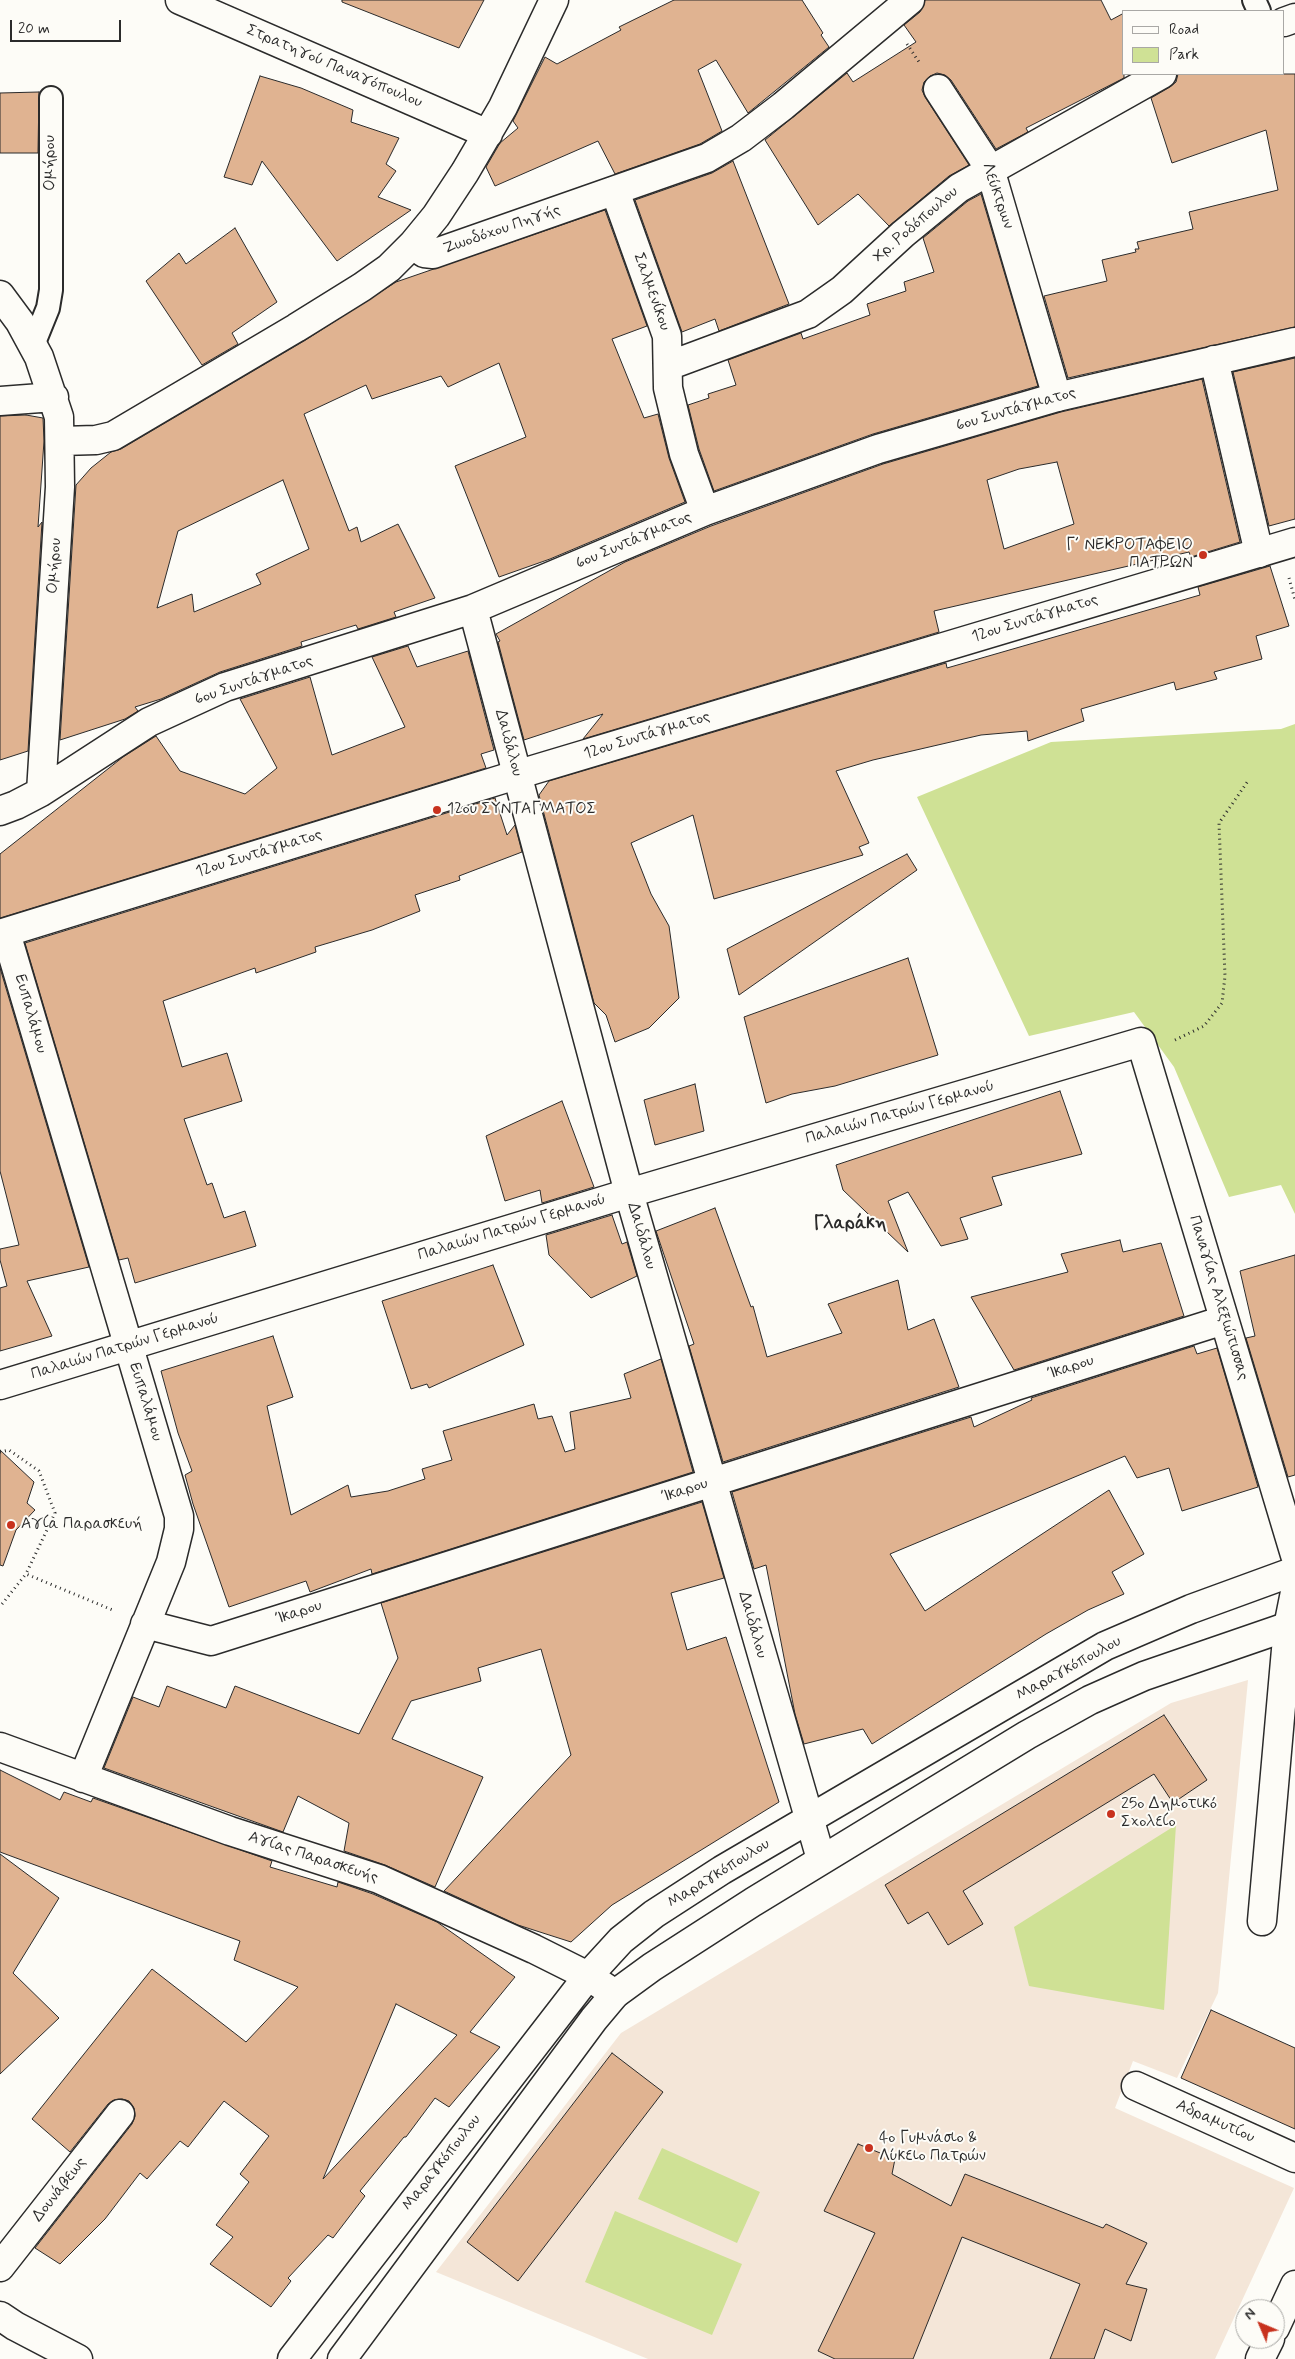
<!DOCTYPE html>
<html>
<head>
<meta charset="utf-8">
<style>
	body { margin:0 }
	#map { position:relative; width:1295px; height:2359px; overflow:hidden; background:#fdfcf7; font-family:Mynerve,sans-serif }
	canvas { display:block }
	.legend { position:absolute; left:1122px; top:10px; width:162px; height:65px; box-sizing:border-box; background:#fdfcf7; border:1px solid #a9a8a5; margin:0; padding:6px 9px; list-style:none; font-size:15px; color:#2b2b2b }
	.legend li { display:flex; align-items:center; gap:10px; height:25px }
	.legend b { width:25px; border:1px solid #a9a8a5 }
	.north { position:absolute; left:1235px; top:2299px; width:50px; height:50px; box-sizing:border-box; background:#fdfcf7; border:1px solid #a9a8a5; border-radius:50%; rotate:315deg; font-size:14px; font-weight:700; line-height:20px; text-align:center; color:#2b2b2b }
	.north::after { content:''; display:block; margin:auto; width:18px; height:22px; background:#c8321e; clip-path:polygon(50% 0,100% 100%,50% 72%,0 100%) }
	.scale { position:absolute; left:10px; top:20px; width:111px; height:22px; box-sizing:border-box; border:2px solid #2b2b2b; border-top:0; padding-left:6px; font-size:15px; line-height:18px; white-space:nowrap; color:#2b2b2b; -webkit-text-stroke:4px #fdfcf7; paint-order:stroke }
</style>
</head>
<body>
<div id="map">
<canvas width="1295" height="2359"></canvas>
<ul class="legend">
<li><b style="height:6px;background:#fdfcf7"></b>Road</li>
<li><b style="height:14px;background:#cfe195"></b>Park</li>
</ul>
<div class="north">N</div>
<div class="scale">20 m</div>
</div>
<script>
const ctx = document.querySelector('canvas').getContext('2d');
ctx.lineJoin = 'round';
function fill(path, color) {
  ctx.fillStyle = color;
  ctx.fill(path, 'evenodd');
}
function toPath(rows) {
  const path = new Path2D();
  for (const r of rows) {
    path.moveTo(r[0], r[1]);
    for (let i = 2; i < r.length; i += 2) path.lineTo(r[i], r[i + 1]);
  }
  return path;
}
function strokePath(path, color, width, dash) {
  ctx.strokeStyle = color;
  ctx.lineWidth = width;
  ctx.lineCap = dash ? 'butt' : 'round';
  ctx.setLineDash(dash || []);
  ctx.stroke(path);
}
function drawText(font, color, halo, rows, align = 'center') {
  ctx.font = font + ' Mynerve,sans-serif';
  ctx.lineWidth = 4;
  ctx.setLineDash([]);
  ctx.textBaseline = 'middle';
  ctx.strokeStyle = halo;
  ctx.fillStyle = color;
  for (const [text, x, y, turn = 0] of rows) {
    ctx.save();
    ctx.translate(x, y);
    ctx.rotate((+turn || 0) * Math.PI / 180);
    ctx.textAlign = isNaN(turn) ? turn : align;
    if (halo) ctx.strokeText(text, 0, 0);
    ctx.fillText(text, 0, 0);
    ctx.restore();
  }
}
fill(toPath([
	[1248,1680,1218,1993,1177,2078,1133,2061,1115,2108,1294,2188,1215,2359,648,2359,436,2272,621,2033,1171,1703]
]), '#f4e6d8');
fill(toPath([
	[1295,724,1295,1214,1281,1185,1229,1197,1174,1067,1134,1012,1029,1036,917,797,1051,742,1281,729],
	[1176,1825,1164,2010,1029,1986,1014,1927],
	[662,2148,760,2192,737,2243,638,2199],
	[615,2211,742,2264,712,2335,585,2282]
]), '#cfe195');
const building = toPath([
	[342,0,484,0,459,48,342,2,342,0],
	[674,0,802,0,823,33,821,35,829,47,748,113,716,60,698,70,722,131,700,144,615,174,598,141,495,186,486,167,500,143,518,128,513,121,545,57,557,64,621,30,619,27,674,0],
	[925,0,1101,0,1111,20,1124,13,1124,78,1026,128,1028,132,996,149,951,80,945,75,937,73,930,76,924,82,922,90,925,97,969,165,949,176,889,226,858,194,818,225,765,140,847,73,853,82,916,42,904,25,920,12,925,0],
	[1178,74,1295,74,1295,327,1068,378,1044,296,1107,281,1102,260,1136,252,1135,249,1139,249,1137,242,1193,229,1189,212,1278,190,1266,130,1172,163,1151,98,1170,87,1176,82,1178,74],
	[260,76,301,88,353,110,351,122,399,138,386,164,396,171,378,197,411,210,337,261,262,161,252,185,224,177,260,76],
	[39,92,38,153,0,153,0,93,39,92],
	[733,161,789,304,719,331,715,319,682,332,635,200,712,173,733,161],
	[981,194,1038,386,873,434,714,491,699,449,688,405,709,398,708,394,736,385,728,360,801,333,803,339,870,315,867,304,906,291,904,282,934,272,923,238,968,201,981,194],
	[605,210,647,326,612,339,644,418,658,414,669,458,685,502,550,559,499,577,455,466,526,437,499,363,448,387,441,376,372,399,366,385,304,414,349,531,357,527,361,542,398,524,435,598,394,612,396,617,358,629,356,625,301,642,302,646,220,672,161,699,135,707,138,711,125,719,60,740,76,485,91,468,111,452,121,449,304,341,396,282,605,210],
	[283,480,309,549,256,574,261,584,194,612,192,594,157,608,178,531,283,480],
	[235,228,277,302,232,333,238,344,202,365,146,281,179,253,186,264,235,228],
	[1295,358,1295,519,1269,526,1233,372,1295,358],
	[1202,379,1240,542,1191,557,1189,552,934,611,939,632,583,739,603,714,524,740,498,642,500,641,496,634,625,562,711,526,883,464,1061,412,1202,379],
	[1057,462,1074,524,1004,549,987,480,1019,469,1057,462],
	[26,415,43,418,44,441,38,527,42,522,28,751,0,760,0,416,26,415],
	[1270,566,1289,626,1256,636,1262,659,1214,672,1217,679,1176,690,1174,682,1081,709,1084,721,1028,741,1027,731,981,735,873,760,836,771,869,843,859,847,863,855,714,899,693,815,631,843,651,894,669,926,679,998,649,1028,615,1042,606,1015,594,1003,539,795,549,781,946,663,947,668,1200,595,1198,587,1270,566],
	[408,646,417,667,468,651,494,750,481,754,486,768,0,918,0,854,123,757,156,736,180,771,245,794,277,768,240,699,310,677,332,755,405,727,372,657,408,646],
	[495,798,507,835,515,825,522,852,459,876,460,880,415,895,420,911,372,930,315,947,316,952,256,973,255,968,163,1001,182,1067,227,1053,242,1101,184,1119,207,1185,212,1183,224,1218,245,1211,256,1246,135,1283,128,1258,119,1260,25,943,495,798],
	[907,854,917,870,739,995,727,949,907,854],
	[908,958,938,1055,835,1086,792,1094,766,1103,744,1017,908,958],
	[0,968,89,1267,27,1281,52,1336,0,1351,0,1288,7,1286,0,1260,0,1249,19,1245,0,1171,0,968],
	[695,1084,704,1131,655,1145,644,1100,695,1084],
	[1060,1091,1082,1154,992,1177,1002,1205,960,1218,968,1239,941,1246,908,1192,888,1201,908,1252,843,1190,836,1165,1060,1091],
	[562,1101,594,1187,542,1203,540,1190,505,1201,486,1136,562,1101],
	[715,1208,751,1307,753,1306,767,1357,842,1333,828,1304,898,1280,908,1330,934,1319,959,1387,723,1462,689,1346,694,1344,656,1231,715,1208],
	[612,1215,622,1244,627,1242,637,1276,591,1298,549,1255,546,1235,612,1215],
	[1120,1240,1123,1252,1161,1243,1184,1316,1014,1370,971,1297,1068,1272,1061,1254,1120,1240],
	[1295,1255,1295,1475,1288,1477,1246,1338,1255,1336,1240,1271,1295,1255],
	[493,1265,524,1345,429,1388,427,1384,411,1389,382,1301,493,1265],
	[273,1336,293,1397,267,1406,291,1515,348,1485,351,1497,388,1491,425,1479,422,1469,452,1460,443,1431,534,1404,538,1419,552,1416,565,1452,575,1449,570,1412,631,1398,624,1374,661,1359,693,1472,372,1574,371,1569,310,1592,306,1581,229,1607,193,1504,185,1475,192,1471,178,1433,161,1371,273,1336],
	[1194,1346,1197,1354,1217,1348,1258,1487,1182,1511,1169,1468,1137,1478,1125,1456,890,1554,925,1611,1109,1490,1144,1554,1112,1572,1124,1594,1088,1610,1046,1634,872,1744,863,1729,804,1744,795,1714,766,1565,754,1569,732,1492,971,1417,974,1427,1032,1400,1031,1398,1194,1346],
	[0,1450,34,1482,27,1503,35,1510,16,1530,3,1566,0,1565,0,1450],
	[702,1502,724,1578,671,1593,687,1650,726,1637,779,1802,612,1905,571,1942,518,1925,444,1891,571,1755,541,1649,478,1668,481,1681,411,1701,392,1739,483,1777,435,1887,385,1865,344,1851,349,1823,298,1796,283,1832,104,1768,133,1697,159,1707,167,1686,226,1708,235,1686,359,1734,398,1658,381,1603,702,1502],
	[1164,1715,1207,1780,1173,1803,1154,1774,963,1891,983,1924,948,1945,928,1912,908,1924,885,1885,1164,1715],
	[0,1770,60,1800,64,1792,91,1802,93,1798,272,1861,270,1867,337,1887,338,1882,373,1894,437,1922,515,1977,470,2032,500,2047,449,2107,435,2098,406,2137,404,2137,360,2191,365,2196,333,2238,328,2235,288,2278,291,2281,271,2307,210,2264,233,2237,216,2225,249,2182,240,2174,269,2136,224,2101,188,2147,180,2141,147,2179,140,2173,105,2219,60,2264,35,2248,132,2124,135,2116,134,2108,129,2101,122,2099,114,2100,108,2104,70,2152,32,2119,152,1969,246,2042,298,1987,234,1960,240,1941,0,1852,0,1770],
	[396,2004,457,2035,323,2179,396,2004],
	[0,1854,59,1898,13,1973,59,2018,0,2074,0,1854],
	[1211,2010,1295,2048,1295,2129,1181,2078,1211,2010],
	[612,2053,663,2092,518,2281,467,2242,612,2053],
	[858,2144,895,2159,892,2174,951,2206,965,2174,1103,2228,1106,2224,1147,2243,1126,2284,1147,2289,1131,2341,1105,2329,1094,2359,1050,2359,1080,2284,962,2237,913,2359,835,2359,818,2351,875,2233,824,2211,858,2144]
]);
fill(building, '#e0b391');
strokePath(building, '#2b2b2b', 1);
const service = toPath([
	[1254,0,1259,11],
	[33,345,48,308,51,290,51,98]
]);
const pedestrian = toPath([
	[938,89,990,169,1057,397]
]);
const minor = toPath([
	[180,0,488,134],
	[1284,22,1295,18],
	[615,191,667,336,668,388,684,454,705,511],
	[413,244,424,253,433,254,707,158,741,138,783,106,910,0],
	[0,295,20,322,39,357,59,417,60,487,41,792],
	[1214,360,1259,553],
	[668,366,808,314,842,290,903,234,959,188,1162,74],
	[0,401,54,397],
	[61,441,96,440,113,436,296,328,362,287,389,268,413,244,436,216,465,172,503,107,554,0],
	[473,609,629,1193,821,1859],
	[0,811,16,805,41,792,149,722,225,687,473,609,705,511,878,449,1057,397,1295,342],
	[6,933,179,1516,179,1529,171,1562,83,1778],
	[0,1385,629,1193,1141,1042,1295,1555],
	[145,1624,211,1641,1224,1320],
	[0,1747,230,1831,379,1879,534,1949,588,1976,615,1994],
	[1262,1921,1288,1627,1295,1592],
	[1136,2086,1295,2158],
	[0,2267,120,2114]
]);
const tertiary = toPath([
	[1275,2328,1295,2285],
	[292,2359,588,1976,621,1940,654,1914,722,1870,1105,1646,1191,1609,1295,1571],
	[342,2359,594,2019,615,1994,652,1967,753,1902,1027,1735,1090,1700,1144,1676,1295,1624],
	[1260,2359,1270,2339]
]);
const secondary = toPath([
	[0,934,516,775,1295,542]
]);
const primary = toPath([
	[0,2316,15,2326,78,2359]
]);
strokePath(service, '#2b2b2b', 26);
strokePath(pedestrian, '#2b2b2b', 31);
strokePath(minor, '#2b2b2b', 31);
strokePath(tertiary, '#2b2b2b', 31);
strokePath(secondary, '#2b2b2b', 31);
strokePath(primary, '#2b2b2b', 31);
strokePath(toPath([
	[907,44,919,62],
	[1289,578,1295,600],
	[1175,1040,1204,1026,1222,1003,1225,976,1219,823,1248,781],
	[0,1452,9,1450,39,1471,55,1513,26,1574,115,1611],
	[2,1604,26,1574]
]), '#2b2b2b', 3, [1, 4]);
strokePath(service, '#fdfcf7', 22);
strokePath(pedestrian, '#fdfcf7', 28);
strokePath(minor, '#fdfcf7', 28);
strokePath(tertiary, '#fdfcf7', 28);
strokePath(secondary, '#fdfcf7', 28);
strokePath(primary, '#fdfcf7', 28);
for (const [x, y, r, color] of [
	[1203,555,5,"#c8321e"],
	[437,810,5,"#c8321e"],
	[11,1525,5,"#c8321e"],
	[1111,1814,5,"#c8321e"],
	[869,2148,5,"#c8321e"]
]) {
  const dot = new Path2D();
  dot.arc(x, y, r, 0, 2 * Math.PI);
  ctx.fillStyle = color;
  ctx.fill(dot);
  strokePath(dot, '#fdfcf7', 2);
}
drawText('16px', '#2b2b2b', '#fdfcf7', [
	["Στρατηγού Παναγόπουλου",334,67,23],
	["Ομήρου",51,163,-90],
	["Λεύκτρων",997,196,71],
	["Χρ. Ροδόπουλου",916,225,-41],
	["Ζωοδόχου Πηγής",502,230,-19],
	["Σαλμενίκου",651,292,70],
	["6ου Συντάγματος",1016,410,-16],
	["6ου Συντάγματος",634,541,-23],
	["Ομήρου",55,566,-86],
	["12ου Συντάγματος",1035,619,-17],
	["6ου Συντάγματος",254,681,-19],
	["12ου Συντάγματος",647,736,-17],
	["Δαιδάλου",508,743,75],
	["12ου Συντάγματος",259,854,-17],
	["Ευπαλάμου",30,1014,74],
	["Παλαιών Πατρών Γερμανού",900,1113,-16],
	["Παλαιών Πατρών Γερμανού",512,1228,-17],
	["Δαιδάλου",641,1236,74],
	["Παναγίας Αλεξιώτισσας",1218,1298,73],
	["Παλαιών Πατρών Γερμανού",125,1347,-17],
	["Ίκαρου",1071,1368,-18],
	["Ευπαλάμου",145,1402,73],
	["Ίκαρου",685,1491,-18],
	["Ίκαρου",299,1613,-18],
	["Δαιδάλου",752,1625,74],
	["Μαραγκόπουλου",1069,1669,-29],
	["Αγίας Παρασκευής",313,1858,18],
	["Μαραγκόπουλου",719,1874,-32],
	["Αδραμυτίου",1215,2122,24],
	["Μαραγκόπουλου",442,2163,-52],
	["Δουνάβεως",60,2190,-52]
]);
drawText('16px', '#2b2b2b', '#fdfcf7', [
	["Γ΄ΝΕΚΡΟΤΑΦΕΙΟ",1193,546,"right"],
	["ΠΑΤΡΩΝ",1193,564,"right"],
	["12ου ΣΥΝΤΑΓΜΑΤΟΣ",447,810],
	["Αγία Παρασκευή",21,1525],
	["25ο Δημοτικό",1121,1805],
	["Σχολείο",1121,1823],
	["4ο Γυμνάσιο &",879,2139],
	["Λύκειο Πατρών",879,2157]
], 'left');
drawText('bold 18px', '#2b2b2b', '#fdfcf7', [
	["Γλαράκη",850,1224]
]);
</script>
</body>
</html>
